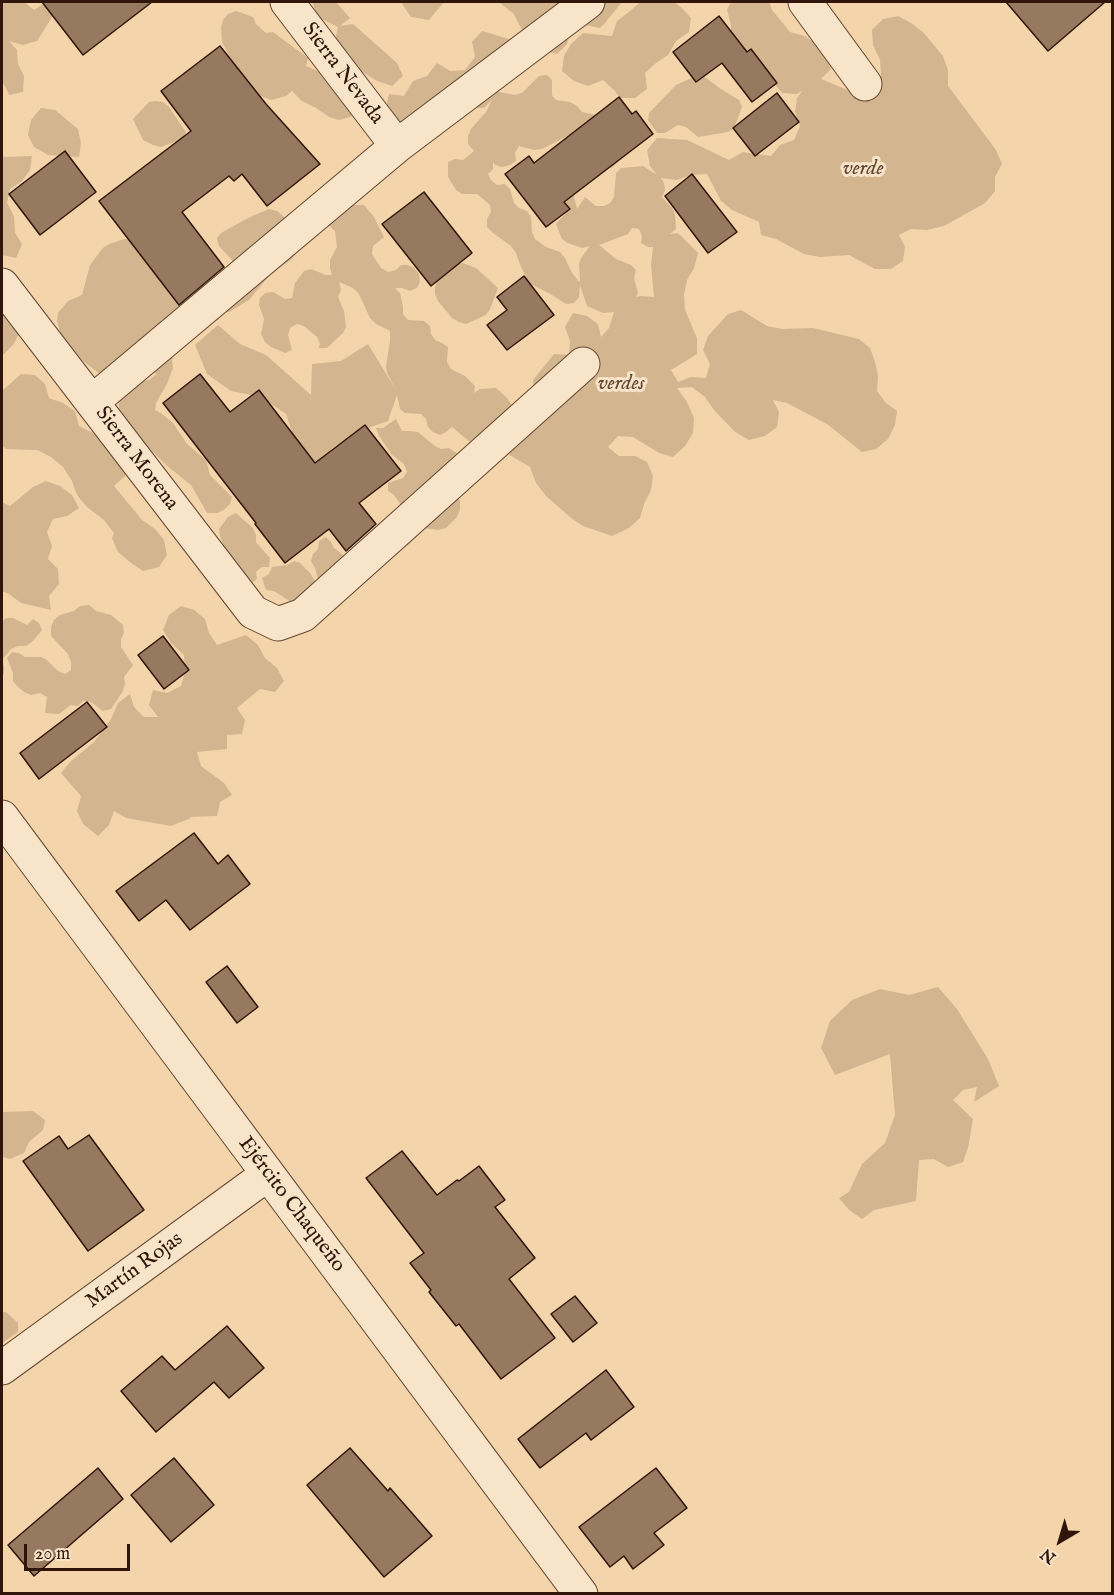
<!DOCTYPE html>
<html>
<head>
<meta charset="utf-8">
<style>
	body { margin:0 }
	#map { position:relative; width:1114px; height:1595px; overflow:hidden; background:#f4d5ab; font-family:"IM FELL English",serif }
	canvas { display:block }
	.frame { position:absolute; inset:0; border:3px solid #30160a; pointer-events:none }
	.north { position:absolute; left:1030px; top:1511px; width:60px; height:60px; -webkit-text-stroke:4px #f8e4c8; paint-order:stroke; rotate:218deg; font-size:16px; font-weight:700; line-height:24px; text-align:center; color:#30160a }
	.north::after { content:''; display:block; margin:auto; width:21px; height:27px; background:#30160a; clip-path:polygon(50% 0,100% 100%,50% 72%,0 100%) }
	.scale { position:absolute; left:24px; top:1544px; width:106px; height:27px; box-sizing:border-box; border:3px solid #30160a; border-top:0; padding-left:8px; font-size:18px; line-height:21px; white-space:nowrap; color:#30160a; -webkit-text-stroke:4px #f8e4c8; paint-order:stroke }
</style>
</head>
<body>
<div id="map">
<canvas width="1114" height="1595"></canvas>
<div class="frame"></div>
<div class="north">N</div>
<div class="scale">20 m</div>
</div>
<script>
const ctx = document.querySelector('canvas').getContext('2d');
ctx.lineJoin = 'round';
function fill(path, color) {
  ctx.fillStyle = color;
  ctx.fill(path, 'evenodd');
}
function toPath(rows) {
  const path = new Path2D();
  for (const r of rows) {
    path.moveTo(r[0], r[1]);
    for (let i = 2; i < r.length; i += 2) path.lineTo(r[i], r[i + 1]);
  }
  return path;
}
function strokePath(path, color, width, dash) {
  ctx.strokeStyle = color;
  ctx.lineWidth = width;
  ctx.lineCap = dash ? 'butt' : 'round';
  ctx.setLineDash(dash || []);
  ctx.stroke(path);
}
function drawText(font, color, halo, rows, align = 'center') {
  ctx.font = font + ' "IM FELL English",serif';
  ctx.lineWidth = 6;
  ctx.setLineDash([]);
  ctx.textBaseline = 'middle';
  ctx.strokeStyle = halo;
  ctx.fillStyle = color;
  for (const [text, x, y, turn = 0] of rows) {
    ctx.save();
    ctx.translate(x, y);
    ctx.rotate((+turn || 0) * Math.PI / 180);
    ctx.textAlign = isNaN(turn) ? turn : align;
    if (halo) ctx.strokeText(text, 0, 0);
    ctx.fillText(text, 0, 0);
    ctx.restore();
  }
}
fill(toPath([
	[2,2,24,2,34,10,46,2,61,3,37,41,23,45,9,41,17,50,18,64,24,76,23,92,9,95,6,88,2,82],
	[313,2,336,2,350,18,340,26,353,24,397,63,403,76,392,86,377,81,353,66,335,41,338,27,322,19,315,12],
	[403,2,444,2,429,20,411,17,402,4],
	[499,2,568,2,566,30,569,37,567,44,557,54,550,52,537,45,524,34,514,14],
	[575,2,622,2,605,23,600,28,585,25],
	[640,2,674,2,681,7,691,18,689,32,676,41,668,55,656,63,645,73,647,89,635,98,620,98,615,91,603,80,588,86,574,81,562,71,564,56,571,44,583,33,612,36,617,21,630,11],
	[731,2,769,2,772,10,790,32,805,36,828,53,831,69,821,79,862,96,876,90,881,76,880,60,873,45,872,30,883,19,898,16,911,23,923,32,943,56,948,70,948,86,996,150,1002,164,995,177,995,191,985,203,944,226,927,230,911,229,899,235,905,247,903,261,891,269,875,269,849,255,820,257,804,254,776,239,761,235,759,222,732,210,721,201,707,174,691,175,677,180,661,178,664,183,665,190,662,197,672,208,675,214,676,229,670,234,678,233,698,253,694,268,687,280,684,295,685,310,697,338,697,354,671,370,678,382,691,377,706,378,710,364,703,350,708,336,728,314,741,310,767,326,782,329,813,328,859,339,870,348,875,362,878,376,877,391,886,403,897,411,895,425,888,439,876,449,862,452,827,424,787,403,773,400,779,412,777,427,765,436,749,440,735,432,714,410,705,397,692,387,677,388,687,402,694,418,693,433,685,446,673,457,659,453,633,437,618,436,608,447,619,456,635,456,647,462,653,476,651,490,644,504,640,518,629,528,612,536,583,526,571,518,546,496,536,483,530,467,506,453,476,447,452,427,446,432,440,435,433,432,428,427,426,419,421,414,405,413,400,409,397,395,388,421,357,432,332,448,325,461,325,511,295,441,286,414,261,397,231,391,207,374,195,345,218,325,240,344,266,355,311,395,312,364,341,361,368,344,396,390,387,373,386,366,390,341,390,331,376,324,370,318,359,294,353,288,339,282,341,290,338,297,344,311,346,327,343,333,327,348,319,348,320,344,317,337,304,326,297,324,290,328,288,335,292,350,285,353,271,347,265,342,261,334,264,319,259,305,260,298,265,293,273,292,285,299,292,298,295,283,304,271,311,269,326,275,332,275,330,268,330,260,337,247,335,231,324,220,348,205,364,205,374,217,384,237,373,246,372,254,381,268,388,272,396,270,401,265,408,265,414,268,419,274,420,282,417,288,410,291,402,288,395,288,400,293,403,307,403,314,408,320,424,321,430,326,431,334,435,340,442,343,448,347,447,362,451,369,465,376,475,386,474,393,480,389,496,388,507,398,515,410,534,394,533,380,554,354,569,355,570,341,565,327,573,313,587,316,598,324,601,337,609,328,614,312,603,313,587,306,580,285,579,297,574,303,566,304,552,295,529,283,521,267,516,253,511,246,493,233,487,227,487,219,491,212,490,205,477,194,462,194,456,190,448,177,448,162,455,159,463,160,474,151,468,144,468,136,471,129,486,112,492,100,484,108,469,107,461,119,446,121,408,139,386,107,389,94,404,96,413,81,427,76,437,63,450,71,465,70,475,57,472,42,482,31,526,44,496,78,499,92,515,95,522,93,539,76,547,75,552,80,552,95,556,100,570,102,577,106,582,112,596,115,619,156,617,163,611,168,598,159,576,136,569,135,542,149,534,150,519,146,515,153,516,161,510,165,502,167,495,165,493,162,493,169,488,174,491,180,497,185,505,184,510,189,514,203,519,208,527,211,531,217,532,232,535,239,546,247,560,252,565,258,571,271,579,282,580,280,579,264,581,258,590,246,582,248,568,243,562,239,556,224,566,213,568,206,560,192,572,188,577,209,585,197,596,206,604,206,610,203,614,197,616,173,621,168,643,166,657,175,650,166,647,150,657,138,687,140,729,160,743,152,771,156,780,145,794,140,800,126,795,112,797,98,803,90,797,94,782,93,773,82,731,41,731,25,727,10],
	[632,228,639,229,642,236,641,243,648,247,653,247,651,265,654,297,640,296,636,297,638,293,634,278,636,270,631,265,616,259,599,245,628,234],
	[236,11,253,17,256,24,266,33,273,32,308,58,306,66,320,72,353,116,339,120,329,117,316,108,302,101,292,91,286,96,271,100,258,95,233,64,222,42,221,27,223,20,228,14],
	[696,76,703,76,721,89,739,100,742,107,734,128,728,132,698,137,686,127,678,125,665,133,657,133,648,120,649,113,676,85],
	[155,101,163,102,169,107,181,125,186,132,183,139,161,147,153,145,143,140,133,119,149,102],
	[41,108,55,110,78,129,81,143,79,157,48,155,34,147,28,135,31,120],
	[32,156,30,170,22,181,10,189,7,203,14,216,15,233,22,244,16,258,2,255,2,157],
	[269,209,277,211,302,231,300,248,291,260,279,268,268,277,249,300,229,312,222,313,198,299,195,292,203,281,218,282,235,267,232,260,219,246,217,238,221,233,248,218],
	[124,239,132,240,171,295,185,300,190,307,172,360,173,368,167,384,156,403,155,410,161,413,173,423,187,444,206,460,210,475,232,497,230,504,224,510,217,513,207,513,191,485,166,465,132,431,122,417,119,410,119,403,123,396,140,382,149,380,157,374,146,369,101,375,82,360,61,336,57,321,58,313,68,301,82,295,90,265,99,253,104,247,110,244],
	[463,263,476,268,498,288,490,309,486,315,466,324,459,322,452,318,438,301,435,294,435,287,438,279,456,265],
	[2,295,20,332,13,345,2,356],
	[21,374,35,375,45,384,49,398,63,403,75,411,79,426,105,439,127,462,125,476,114,486,142,520,155,529,164,540,167,555,159,567,143,571,131,563,118,552,112,538,114,533,104,520,87,507,77,495,72,481,63,467,51,457,37,450,6,449,2,445,2,391],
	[396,419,402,431,410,431,418,432,435,446,441,449,449,448,461,456,455,487,460,501,460,509,457,517,446,528,438,530,423,528,408,545,399,546,403,508,394,495,388,491,388,483,403,478,407,472,404,464,392,455,379,436,376,428,383,428],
	[46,481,60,486,72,495,79,508,67,516,53,519,47,532,52,546,48,559,58,569,59,584,49,596,51,610,21,603,9,594,2,591,2,502,10,506,33,487],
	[236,513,253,528,256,535,256,542,270,558,269,567,262,567,256,572,257,579,252,583,226,552,220,536,219,529,228,517],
	[326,537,331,542,334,548,351,561,358,588,352,593,345,596,319,583,315,568,311,561,313,554,318,549,319,541],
	[294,561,300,563,311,574,317,586,294,604,274,591,266,590,262,578,269,574,272,567,287,565],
	[89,605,96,611,111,615,123,625,124,633,121,639,121,647,133,665,124,677,125,684,123,691,111,709,103,711,91,702,83,701,78,706,71,705,59,714,45,713,47,697,40,693,31,695,24,692,18,687,13,681,13,673,7,658,12,652,19,653,25,657,41,657,47,660,58,671,65,674,71,670,71,662,68,654,51,636,51,627,54,620,60,615,74,611,80,606],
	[181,606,194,610,205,619,209,633,217,645,246,635,258,645,265,658,277,668,284,681,275,692,260,689,237,708,245,720,242,734,227,735,227,749,197,752,201,766,224,783,232,795,220,802,217,816,189,817,191,818,171,826,126,818,114,811,109,825,98,836,83,824,77,811,81,796,61,773,70,762,94,742,111,719,118,703,130,694,134,707,144,717,158,717,149,705,153,690,167,693,181,686,185,671,184,655,171,643,163,630,169,615],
	[6,618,13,618,27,625,33,619,39,623,42,630,33,641,26,646,18,646,11,649,2,660,4,666,4,674,2,675,2,621],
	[938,987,957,1009,988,1059,999,1086,974,1102,977,1087,963,1090,953,1100,973,1119,968,1148,963,1162,948,1167,934,1159,919,1160,916,1201,874,1210,862,1219,849,1210,839,1198,849,1192,862,1164,885,1143,895,1115,890,1054,835,1075,821,1048,830,1021,852,1000,880,989,909,995],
	[33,1111,45,1120,43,1130,29,1142,24,1153,10,1159,2,1157,2,1112],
	[2,1312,6,1312,18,1323,18,1332,2,1343]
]), '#d3b590');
const building = toPath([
	[42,2,152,2,83,55,42,2],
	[1006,2,1105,2,1048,51,1006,2],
	[719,16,747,52,751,49,777,83,752,102,722,63,696,82,673,52,719,16],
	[220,46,266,104,320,164,267,206,242,174,234,181,229,176,182,212,224,267,179,305,99,201,191,131,161,91,220,46],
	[777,93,799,122,755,156,733,128,777,93],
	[619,97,632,114,636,111,653,134,564,202,570,209,546,227,505,174,529,156,534,163,619,97],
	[65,151,96,192,40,235,9,194,65,151],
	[692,174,737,232,708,253,665,196,692,174],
	[424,192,472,253,431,286,382,224,424,192],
	[524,276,554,315,507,350,487,325,507,310,497,297,524,276],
	[200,374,230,412,259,390,315,463,365,425,401,471,359,503,376,524,346,551,329,529,285,563,255,524,256,523,163,403,200,374],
	[163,636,189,670,164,689,138,655,163,636],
	[87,702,107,727,39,779,20,753,87,702],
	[194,833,218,864,228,855,250,884,190,930,166,900,139,921,116,891,194,833],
	[227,966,258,1007,237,1023,206,982,227,966],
	[89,1135,144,1210,88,1251,23,1161,59,1136,68,1149,89,1135],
	[402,1151,437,1195,457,1180,459,1181,479,1166,505,1200,495,1207,535,1258,509,1279,555,1338,501,1379,459,1324,456,1326,429,1292,431,1290,410,1263,424,1253,366,1178,402,1151],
	[575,1296,597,1323,573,1342,551,1314,575,1296],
	[227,1326,264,1368,229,1398,214,1382,156,1432,121,1391,162,1356,175,1370,227,1326],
	[606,1370,634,1407,591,1440,586,1433,540,1468,518,1439,606,1370],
	[350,1448,388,1491,390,1488,432,1536,384,1577,307,1485,350,1448],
	[174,1458,214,1505,171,1542,131,1495,174,1458],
	[98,1468,123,1499,34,1576,8,1545,98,1468],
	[656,1468,687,1508,654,1533,664,1545,633,1569,624,1556,610,1567,579,1527,656,1468]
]);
fill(building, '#96795e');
strokePath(building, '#30160a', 1.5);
const minor = toPath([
	[287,2,397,146],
	[805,2,865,84],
	[2,285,253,612,278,624,303,615,583,364],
	[92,402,397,146,588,2],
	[2,817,581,1594],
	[2,1368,268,1174]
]);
strokePath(minor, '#614632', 35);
strokePath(minor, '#f8e4c8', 33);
drawText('21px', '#30160a', '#f8e4c8', [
	["Sierra Nevada",342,74,53],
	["Sierra Morena",136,459,53],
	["Ejército Chaqueño",291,1205,53],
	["Martín Rojas",135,1271,-36]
]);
drawText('italic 21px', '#614632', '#f8e4c8', [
	["verde",863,170],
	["verdes",621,385]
]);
</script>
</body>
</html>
